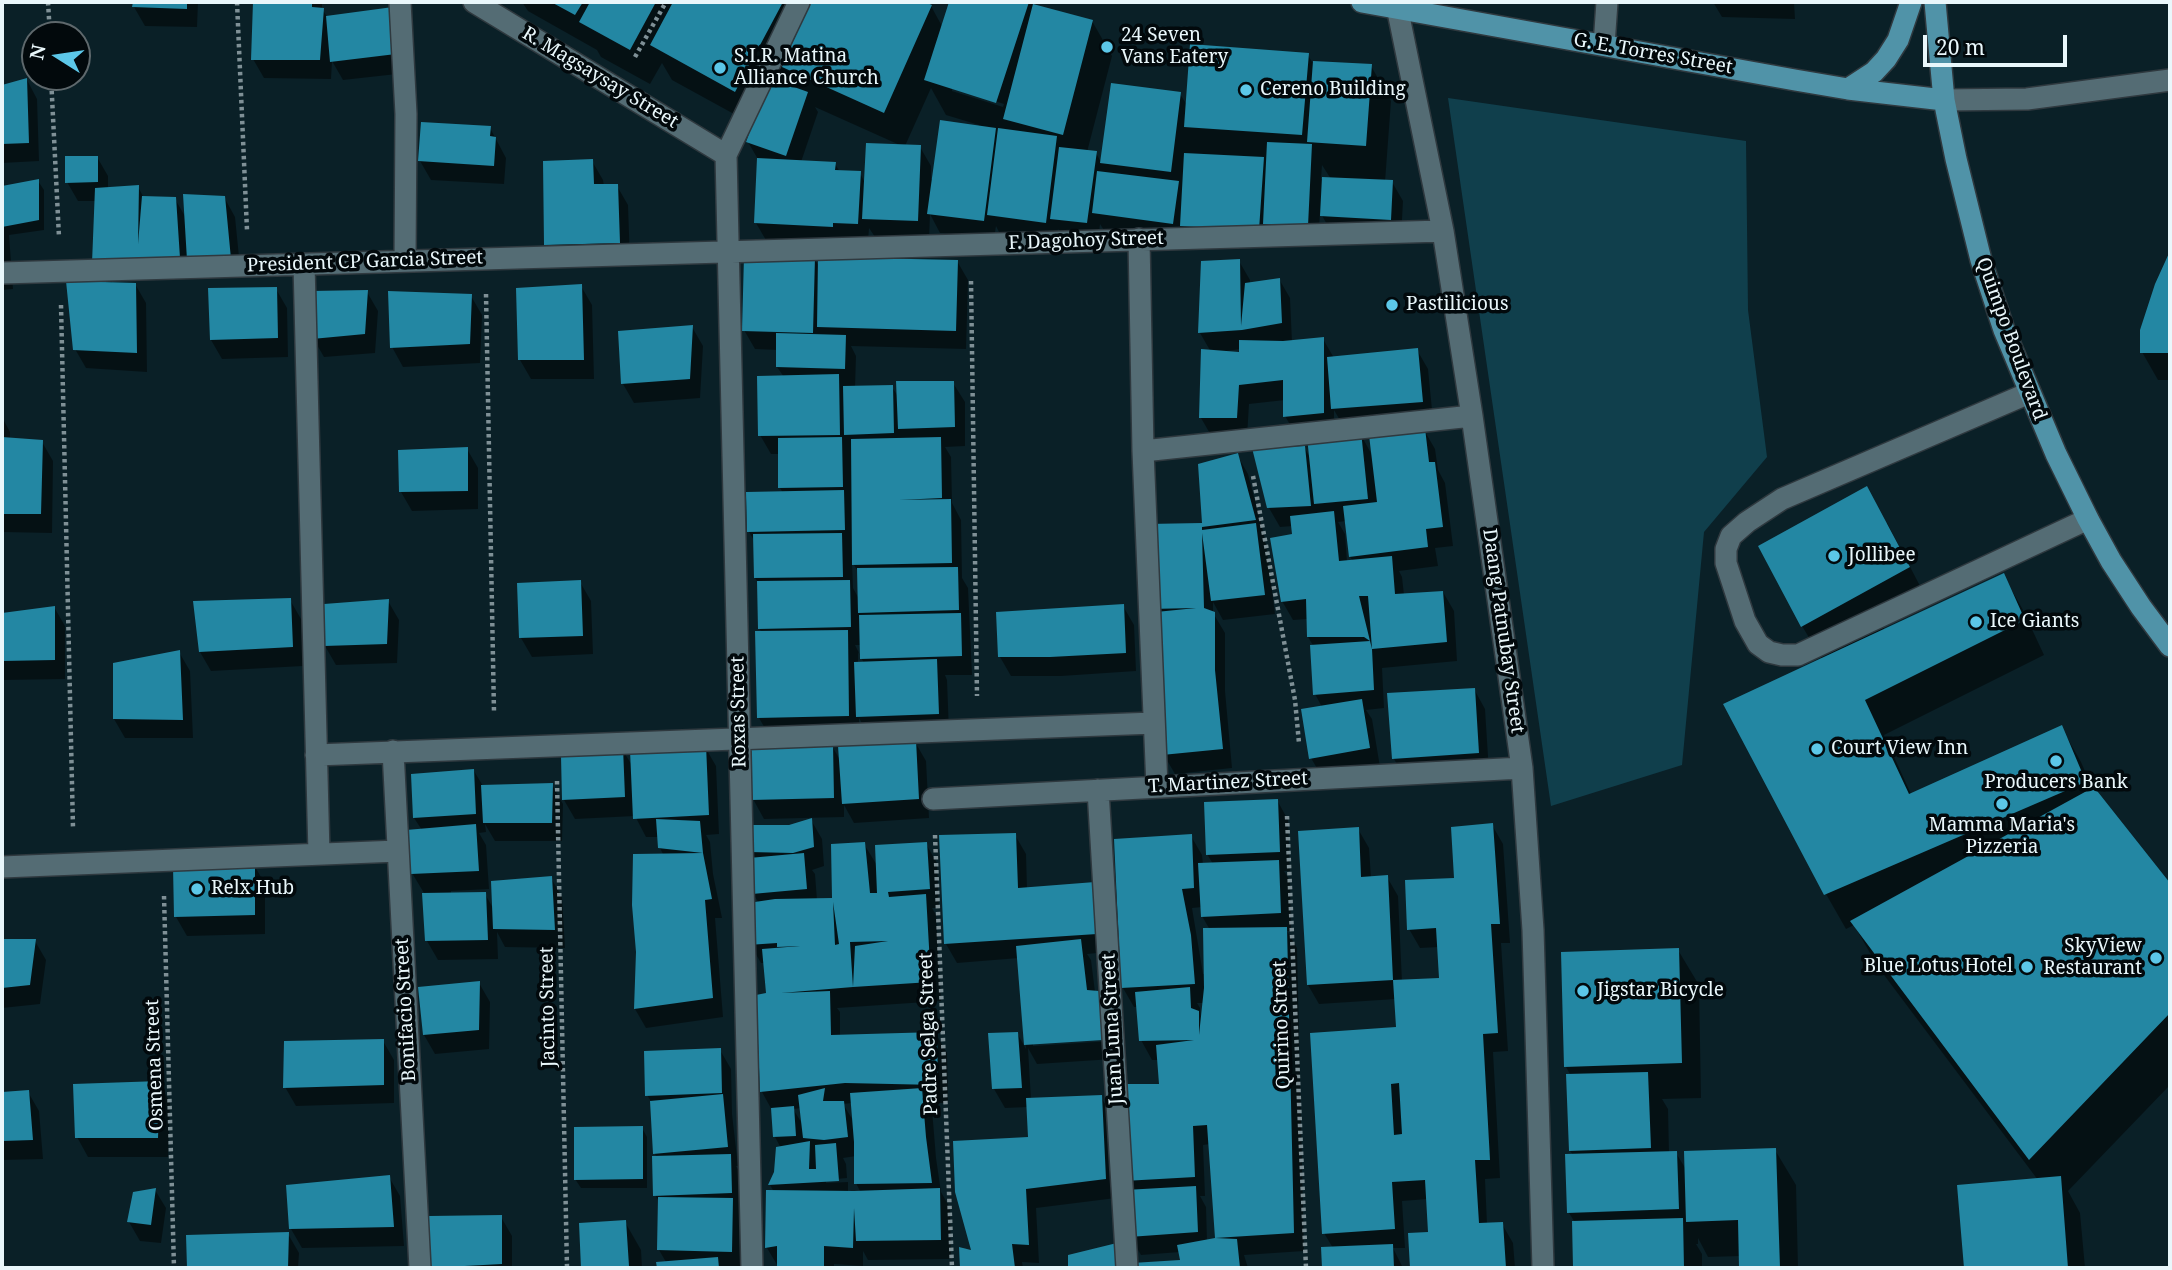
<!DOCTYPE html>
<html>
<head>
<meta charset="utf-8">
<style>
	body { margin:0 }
	#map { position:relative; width:2172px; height:1270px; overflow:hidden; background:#0a2027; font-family:"Noto Serif",serif }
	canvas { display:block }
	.frame { position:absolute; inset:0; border:4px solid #e9f7fb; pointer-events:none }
	.north { position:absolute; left:21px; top:21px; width:70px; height:70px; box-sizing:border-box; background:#02090c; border:2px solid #5e686c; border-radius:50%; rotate:282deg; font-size:19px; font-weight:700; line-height:28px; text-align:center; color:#e9f7fb }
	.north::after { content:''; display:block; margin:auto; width:24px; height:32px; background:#5cc7e8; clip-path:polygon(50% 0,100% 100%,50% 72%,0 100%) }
	.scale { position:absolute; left:1923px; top:35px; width:144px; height:32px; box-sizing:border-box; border:4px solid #e9f7fb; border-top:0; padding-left:9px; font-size:21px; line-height:24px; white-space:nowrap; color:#e9f7fb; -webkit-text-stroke:5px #02090c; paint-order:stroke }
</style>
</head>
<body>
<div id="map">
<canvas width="2172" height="1270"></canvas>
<div class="frame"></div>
<div class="north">N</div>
<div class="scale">20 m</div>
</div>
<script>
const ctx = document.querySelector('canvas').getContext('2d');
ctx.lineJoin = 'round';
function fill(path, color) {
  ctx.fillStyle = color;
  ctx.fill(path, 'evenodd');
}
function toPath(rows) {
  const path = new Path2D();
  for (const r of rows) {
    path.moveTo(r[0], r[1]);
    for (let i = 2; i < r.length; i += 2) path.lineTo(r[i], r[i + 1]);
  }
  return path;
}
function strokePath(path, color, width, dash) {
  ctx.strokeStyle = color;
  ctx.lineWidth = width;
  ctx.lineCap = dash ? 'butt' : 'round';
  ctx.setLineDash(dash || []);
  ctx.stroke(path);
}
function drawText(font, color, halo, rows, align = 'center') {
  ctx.font = font + ' "Noto Serif",serif';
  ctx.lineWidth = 7;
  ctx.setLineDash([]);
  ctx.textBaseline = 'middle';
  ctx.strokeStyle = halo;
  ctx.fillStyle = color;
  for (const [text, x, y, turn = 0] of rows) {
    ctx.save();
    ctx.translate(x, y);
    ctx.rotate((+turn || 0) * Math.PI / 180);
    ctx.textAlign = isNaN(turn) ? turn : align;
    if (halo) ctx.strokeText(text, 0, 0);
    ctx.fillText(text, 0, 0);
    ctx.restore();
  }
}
fill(toPath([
	[1448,98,1746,141,1748,310,1767,457,1704,532,1682,765,1551,806]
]), '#103f4c');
fill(toPath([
	[135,2,198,2,197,27,145,26,134,7],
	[254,2,322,2,322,9,328,18,392,9,406,73,343,80,332,61,331,79,264,78,253,59],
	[522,2,920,2,931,6,943,28,951,2,1032,2,1035,7,1092,21,1112,56,1087,152,1096,153,1102,164,1112,85,1180,94,1187,105,1308,55,1312,62,1371,66,1391,101,1385,182,1392,182,1403,201,1401,238,1333,235,1320,212,1318,245,1270,233,1270,248,1193,245,1105,232,1100,224,1098,242,1063,238,1058,229,1056,241,1000,234,996,226,994,239,940,233,930,214,929,240,875,237,869,228,868,242,767,242,756,223,759,161,748,142,754,125,672,80,662,63,650,84,601,57,597,50,528,11],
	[785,70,796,89,778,83],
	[952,87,1004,104,1003,107,952,91],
	[931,88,946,115,979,125,934,179,931,179,931,166,920,147,905,146],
	[815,107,902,146,865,183,860,173,840,172,835,164,801,162,818,112],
	[1322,165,1331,179,1321,179],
	[1713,2,1794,2,1795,19,1722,17],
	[27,80,37,99,39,161,2,163,2,86],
	[490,128,506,158,504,184,431,180,420,161],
	[97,157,108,176,108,189,138,187,144,198,175,199,186,218,224,197,235,217,241,277,200,279,189,259,190,276,112,281,112,284,135,284,146,303,147,372,86,368,75,349,107,284,94,262,96,201,78,201,67,182],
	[592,161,603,180,604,186,617,186,628,205,630,262,557,263,546,244],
	[38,181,44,190,44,230,9,235,13,289,2,290,2,188],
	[2170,255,2170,380,2158,380,2142,352,2156,284],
	[814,259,820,267,957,261,968,280,966,349,851,346,856,356,855,388,892,387,899,398,953,383,965,402,965,446,945,447,951,457,952,503,961,520,962,578,968,588,972,675,945,675,947,680,949,732,869,736,859,718,859,735,770,737,759,718,762,633,759,628,759,584,755,578,755,542,749,532,783,493,780,488,780,454,771,454,760,435,784,377,777,367,778,350,755,349,744,330],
	[852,562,859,573,859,599,853,588],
	[855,645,861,645,861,657],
	[858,652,864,663,858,664],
	[1239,261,1250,280,1250,284,1279,279,1290,298,1292,342,1323,339,1334,358,1417,350,1428,369,1433,420,1344,427,1334,410,1334,432,1296,435,1285,416,1285,400,1249,404,1247,437,1212,437,1201,418,1211,352,1200,333,1202,263],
	[1241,349,1241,354,1226,353,1226,351],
	[581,286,592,305,594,379,531,379,520,360],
	[276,289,287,308,288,357,222,359,211,340,209,290],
	[367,292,378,311,375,353,324,357,313,338],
	[471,296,482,315,480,363,403,367,392,347],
	[692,327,703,346,700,398,634,403,623,384],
	[2,417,10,432,10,439,42,442,53,461,52,533,2,532],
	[1424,430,1435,449,1438,470,1445,483,1453,546,1435,548,1438,566,1399,571,1402,577,1404,595,1443,592,1454,611,1457,661,1382,668,1384,708,1366,710,1372,719,1380,767,1322,777,1311,758,1322,707,1315,694,1314,647,1308,637,1308,619,1293,620,1282,601,1294,535,1293,526,1280,527,1269,508,1304,447,1311,459,1360,433,1373,457],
	[1346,521,1350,557,1353,561,1347,562,1345,534,1338,522],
	[467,449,478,468,478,509,412,511,401,492],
	[1237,455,1248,474,1265,539,1263,539,1266,544,1275,614,1223,620,1213,602,1213,613,1225,633,1225,691,1232,768,1175,774,1164,755,1149,526,1204,524],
	[1887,523,1929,603,1883,627,1885,630,2003,575,2023,610,2044,655,1884,735,1911,794,2061,727,2081,762,2093,790,2170,886,2170,1085,2068,1191,2080,1213,2085,1268,1966,1268,1959,1186,2038,1180,1878,967,1854,925,1846,929,1826,894,1822,659,1802,626],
	[580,582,591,601,593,654,532,657,521,638],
	[290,600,301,619,303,666,211,671,200,652],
	[388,601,399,620,397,663,336,665,325,646],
	[1123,606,1134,625,1136,671,1061,676,1011,676,1000,657],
	[54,607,65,626,65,679,3,680,2,615],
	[179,652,190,671,193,738,125,738,114,719],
	[1474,689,1485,709,1489,772,1405,778,1394,759,1389,695],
	[915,742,926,761,929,818,854,823,844,805,844,817,764,819,753,799,832,746,840,760],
	[705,747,716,766,719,834,706,835,710,842,713,874,722,918,715,918,723,1017,646,1028,635,1009,664,856,660,848,659,837,646,837,635,816,575,819,564,800,622,749,633,767],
	[474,771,483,786,552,785,563,804,562,841,495,841,485,824,486,832,479,833,486,845,489,889,451,891,451,894,485,894,494,910,551,878,562,897,565,948,505,947,497,932,498,959,438,960,427,941,424,893,412,873,422,830,414,818],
	[1277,800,1288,820,1290,871,1284,871,1290,881,1291,931,1287,931,1297,948,1304,1251,1244,1255,1248,1268,1069,1268,1069,1257,1131,1263,1182,1262,1180,1252,1141,1255,1130,1236,1126,1181,1161,1086,1159,1060,1152,1060,1141,1040,1138,1007,1134,1007,1123,988,1191,836,1202,855,1203,865,1213,864,1207,854],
	[1202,907,1202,916,1210,930,1206,974,1203,974,1192,908],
	[1197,1003,1205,1003,1201,1021,1200,1008],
	[1210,1144,1217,1239,1207,1241,1206,1207,1200,1196,1205,1196,1203,1145],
	[811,820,822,839,824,866,812,870,815,874,817,900,834,899,864,844,878,867,926,844,937,863,939,908,932,908,936,915,941,1001,837,1008,840,1012,840,1036,936,1034,947,1053,948,1103,929,1103,932,1109,936,1158,941,1192,950,1208,951,1259,868,1260,863,1251,863,1266,834,1264,834,1268,779,1268,767,1248,774,1192,770,1185,776,1172,781,1148,775,1137,773,1112,762,1092,768,995,765,963,761,963,750,944,759,903,753,894,756,859,751,851,789,827],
	[852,1103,854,1122,843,1104],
	[801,1108,803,1125,793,1109],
	[856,1156,856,1183,861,1193,848,1193,848,1182,826,1183,826,1180,847,1178,846,1164,843,1158],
	[1492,825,1503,844,1510,943,1501,943,1508,1051,1493,1052,1500,1178,1485,1179,1487,1224,1502,1224,1513,1243,1515,1268,1412,1268,1410,1235,1430,1233,1428,1199,1402,1201,1405,1248,1393,1248,1403,1268,1324,1268,1323,1249,1333,1248,1324,1233,1398,1029,1396,999,1319,1004,1308,985,1300,832,1358,829,1369,848,1371,878,1387,877,1398,896,1402,982,1440,979,1439,947,1420,948,1409,929,1456,879],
	[1015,835,1026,854,1027,889,1094,884,1107,952,1087,954,1091,960,1095,992,1098,993,1109,1012,1111,1037,1033,1043,1033,1046,1111,1041,1113,1059,1037,1064,1028,1048,1031,1100,1101,1097,1112,1116,1116,1198,1036,1208,1039,1263,1022,1262,1023,1268,962,1268,961,1249,973,1253,1029,1139,1028,1107,1005,1108,994,1089,990,1035,1017,1033,1026,1049,1019,958,957,963,946,944],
	[254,865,265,884,265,934,187,936,176,917],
	[2,940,35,941,46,960,40,1004,2,1008],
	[1678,950,1699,985,1701,1098,1662,1099,1668,1109,1669,1153,1676,1153,1687,1171,1775,1150,1796,1185,1798,1268,1741,1268,1741,1256,1708,1257,1698,1238,1698,1244,1696,1244,1702,1254,1702,1268,1575,1268,1574,1221,1569,1213,1574,1156,1570,1151,1571,1076,1566,1067],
	[479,983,490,1002,489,1049,435,1054,424,1035],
	[383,1041,394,1060,394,1103,296,1106,285,1087],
	[720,1050,731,1069,732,1114,738,1166,736,1166,741,1174,742,1212,739,1212,743,1219,742,1268,659,1268,658,1263,666,1262,659,1250,660,1203,655,1195,657,1158,655,1154,652,1103,647,1095],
	[159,1083,170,1102,168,1157,88,1157,77,1137],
	[28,1092,39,1111,43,1159,2,1160,2,1094],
	[642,1128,647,1137,647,1188,581,1188,575,1179],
	[389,1177,400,1196,404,1246,302,1248,291,1229],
	[155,1190,166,1208,161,1243,140,1241,129,1222],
	[501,1217,512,1236,512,1268,429,1268],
	[625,1222,641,1250,642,1268,583,1268,581,1225],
	[288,1234,299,1253,298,1268,189,1268,187,1236]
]), '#0007');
fill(toPath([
	[133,2,187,2,187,9,132,7],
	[253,2,312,2,312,7,324,8,320,60,251,60],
	[551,2,583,2,575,15],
	[590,2,656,2,630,50,579,22],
	[673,2,783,2,735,92,650,45],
	[810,2,925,2,932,5,884,113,782,67],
	[949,2,1029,2,996,103,924,80],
	[1033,4,1093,20,1063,135,1003,119],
	[393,7,396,54,330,62,326,16],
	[1190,44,1309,53,1302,135,1184,127],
	[1313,61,1372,64,1366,146,1307,142],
	[27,78,29,143,2,144,2,85],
	[769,78,808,92,786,156,746,142],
	[1111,83,1181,92,1171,172,1100,163],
	[940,120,996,128,984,221,927,214],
	[421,122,491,126,490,136,496,137,494,166,418,161],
	[998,128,1057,136,1046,223,987,215],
	[1267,142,1312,144,1308,226,1263,224],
	[866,143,921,145,918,221,862,219],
	[1059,147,1097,151,1087,223,1050,219],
	[1184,153,1264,157,1259,230,1180,226],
	[65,156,98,156,98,182,65,183],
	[757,158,836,162,835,170,861,171,858,224,833,223,833,227,754,223],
	[593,159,594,184,618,184,620,243,544,245,543,161],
	[1097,171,1179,181,1173,224,1092,213],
	[1322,177,1393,180,1391,220,1320,216],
	[39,179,39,220,2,227,2,186],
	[139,185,138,244,142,196,176,197,180,258,92,263,95,188],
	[183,194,225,196,231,259,187,260],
	[2170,251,2170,353,2140,353,2140,330,2155,284],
	[744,256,815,257,813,333,742,331],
	[818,257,958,260,956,331,817,327],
	[1240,259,1241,326,1245,283,1280,278,1282,323,1242,330,1198,333,1201,261],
	[66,281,136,283,137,353,73,350],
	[582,284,584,360,518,360,516,288],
	[277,287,278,338,210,340,208,288],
	[368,290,365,334,312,339,311,291],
	[388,291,472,294,470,344,390,348],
	[693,325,690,379,621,384,618,331],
	[776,333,846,335,845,369,776,367],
	[1324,337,1324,413,1283,417,1283,380,1239,385,1237,418,1199,418,1201,349,1239,352,1239,340,1283,341],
	[1418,348,1423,402,1331,409,1327,357],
	[839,374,840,435,758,436,757,376],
	[896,381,954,381,955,427,898,429],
	[893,385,894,433,844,435,843,386],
	[1425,428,1429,462,1435,462,1443,527,1426,529,1428,547,1349,557,1343,506,1377,502,1369,435],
	[1361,431,1368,499,1314,504,1307,437],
	[2,437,43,440,41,514,2,514],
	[842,437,843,487,778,488,778,438],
	[941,437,942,498,899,500,951,499,952,563,852,565,851,439],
	[1305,446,1311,506,1267,508,1252,448],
	[468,447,468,491,399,492,398,450],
	[1238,453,1256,520,1202,527,1202,530,1256,523,1265,595,1211,601,1202,533,1204,608,1215,612,1215,670,1223,749,1162,755,1156,612,1196,608,1149,609,1147,524,1202,523,1198,464],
	[1867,486,1910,567,1801,627,1758,546],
	[844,490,845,530,747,532,746,492],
	[1334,511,1339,561,1392,556,1395,594,1443,591,1447,642,1372,649,1374,690,1313,695,1310,645,1370,641,1364,637,1307,637,1306,599,1281,602,1270,538,1292,534,1290,516],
	[1359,596,1368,596,1372,649,1370,641],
	[842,533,843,577,754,578,753,534],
	[958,567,959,610,858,613,857,568],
	[2004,573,2025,620,1865,700,1909,794,2062,725,2086,782,1824,895,1723,704],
	[581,580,583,636,519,638,517,583],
	[850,580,851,627,758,629,757,581],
	[291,598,293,647,199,652,193,601],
	[389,599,387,644,324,646,324,604],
	[1124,604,1126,653,1050,657,998,657,996,612],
	[55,606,55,660,2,661,2,613],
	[961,613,962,656,860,659,859,615],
	[848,630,849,716,757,718,755,631],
	[180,650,183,720,113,719,113,663],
	[937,659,939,714,856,717,854,662],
	[1475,688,1479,753,1392,759,1387,693],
	[1362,699,1370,748,1309,759,1301,709],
	[916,740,919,799,842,804,838,746],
	[833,744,834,798,751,800,750,746],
	[706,745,709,815,633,819,630,750],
	[623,747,625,797,562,800,561,756],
	[474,769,476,814,413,818,411,774],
	[553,783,552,823,483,823,481,785],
	[2094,787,2170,883,2170,1013,2029,1160,1850,921],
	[1278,799,1280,852,1206,855,1204,802],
	[812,818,814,847,793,853,749,852,750,825,789,825],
	[656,819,700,821,703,853,658,848],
	[1493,823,1500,924,1491,924,1498,1033,1483,1034,1490,1160,1475,1160,1479,1223,1503,1222,1506,1268,1410,1268,1408,1233,1428,1232,1425,1180,1392,1182,1395,1229,1322,1234,1310,1033,1396,1027,1393,980,1307,985,1298,831,1359,827,1361,877,1388,875,1393,980,1439,978,1436,928,1407,930,1405,880,1454,878,1451,827],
	[1399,1083,1402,1134,1394,1135,1391,1084],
	[476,824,479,871,411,874,406,830],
	[1016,833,1018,888,1095,882,1097,934,944,944,939,835],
	[1192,834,1194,888,1182,889,1191,935,1195,984,1121,988,1114,839],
	[865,842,870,893,877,893,875,845,927,842,930,889,888,892,889,897,926,894,931,982,853,987,855,946,888,941,850,942,853,987,781,993,830,991,831,1035,937,1032,938,1085,845,1083,760,1092,756,995,766,993,762,949,800,946,777,947,777,943,748,945,748,903,775,899,832,898,831,844],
	[833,902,839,944,835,945],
	[703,853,712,899,705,900,713,998,634,1009,636,952,632,905,633,854],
	[804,853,807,889,752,894,749,858],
	[1279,860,1281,913,1201,917,1198,863],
	[255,864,255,915,174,917,173,866],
	[552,876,555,930,493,929,491,881],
	[486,892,488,940,425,941,422,893],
	[1287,927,1294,1233,1215,1238,1207,1125,1193,1126,1195,1177,1124,1181,1126,1084,1159,1084,1156,1045,1194,1040,1139,1041,1135,992,1190,987,1191,1008,1199,1011,1199,1035,1204,988,1203,928],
	[2,939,36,939,30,985,2,988],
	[1081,939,1087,990,1099,991,1103,1040,1024,1045,1016,946],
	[1679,948,1682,1063,1564,1067,1561,952],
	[480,981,479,1030,423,1035,418,987],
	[1018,1032,1022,1088,992,1089,988,1033],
	[384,1039,384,1085,283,1088,284,1041],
	[721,1048,722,1093,645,1096,644,1051],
	[1648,1072,1651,1148,1569,1151,1566,1074],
	[160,1081,158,1138,75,1138,73,1084],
	[825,1088,823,1101,844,1101,848,1137,824,1140,803,1138,798,1095],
	[922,1088,926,1137,932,1183,854,1184,854,1142,850,1093],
	[29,1090,33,1140,2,1141,2,1092],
	[723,1094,728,1147,653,1154,650,1101],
	[1102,1095,1106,1179,1026,1189,1029,1245,1012,1244,1015,1268,960,1268,959,1247,971,1250,955,1192,953,1141,1028,1137,1026,1098],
	[794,1106,796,1136,773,1137,771,1108],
	[643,1126,643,1179,574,1180,574,1127],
	[810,1141,809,1169,816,1169,815,1145,836,1143,839,1181,768,1185,774,1172,776,1147],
	[1776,1148,1780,1268,1739,1268,1738,1220,1686,1222,1684,1151],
	[1677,1151,1679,1209,1567,1213,1565,1154],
	[731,1154,732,1193,653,1196,652,1156],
	[390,1175,394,1227,289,1229,286,1185],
	[2061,1176,2068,1268,1964,1268,1957,1185],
	[1196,1186,1198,1232,1129,1237,1125,1190],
	[156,1188,151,1225,127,1222,133,1192],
	[940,1188,941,1240,856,1241,854,1208,853,1248,824,1246,824,1268,777,1268,777,1246,765,1248,766,1190,854,1191],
	[658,1197,733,1198,732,1252,657,1250],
	[502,1215,502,1264,427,1268,429,1216],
	[1683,1218,1684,1268,1573,1268,1572,1221],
	[626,1220,629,1266,581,1268,579,1223],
	[289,1232,288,1268,187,1268,186,1235],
	[1215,1238,1237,1239,1240,1268,1132,1268,1132,1263,1180,1260,1177,1245],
	[1121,1242,1122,1268,1068,1268,1068,1255],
	[1393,1244,1394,1268,1322,1268,1321,1247],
	[718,1257,719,1268,657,1268,656,1262]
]), '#2387a3');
const minor = toPath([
	[400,2,406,114,405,261],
	[474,2,726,155],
	[1396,2,1443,231,1472,416,1522,768,1533,930,1543,1268],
	[1604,45,1607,2],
	[1944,100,2027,99,2170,80],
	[1139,239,1143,451,1157,787],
	[304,264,319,854],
	[2,273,1443,231],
	[2029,393,1782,499,1747,522,1731,536,1726,549,1726,563,1745,621,1758,644,1769,652,1782,655,1798,655,2088,519],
	[1143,451,1472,416],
	[393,751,420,1268],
	[316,755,1154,723],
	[1098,790,1127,1268],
	[933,799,1522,768],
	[2,867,398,851],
	[752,1268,726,155,799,2]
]);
const major = toPath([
	[1362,2,1795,80,1848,89,1944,100],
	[1935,2,1944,100,1956,159,1981,260,2004,330,2056,454,2088,519,2111,561,2141,607,2170,646],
	[1848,89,1874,72,1886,59,1898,40,1911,2]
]);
strokePath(minor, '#2f393f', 24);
strokePath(major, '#2f393f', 24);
strokePath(toPath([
	[48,2,50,35],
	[237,2,247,230],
	[635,57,666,2],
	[51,77,59,237],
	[971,281,977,696],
	[486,294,494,712],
	[61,305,73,828],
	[1253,476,1295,700,1299,743],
	[557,781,567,1268],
	[1287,816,1306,1268],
	[935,835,952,1268],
	[164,896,174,1268]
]), '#7f9096', 4.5, [3.5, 3.5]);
strokePath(minor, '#546c74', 21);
strokePath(major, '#5093a8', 21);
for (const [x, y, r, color] of [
	[1107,47,7,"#5cc7e8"],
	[720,68,7,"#5cc7e8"],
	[1246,90,7,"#5cc7e8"],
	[1392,305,7,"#5cc7e8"],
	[1834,556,7,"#5cc7e8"],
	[1976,622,7,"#5cc7e8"],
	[1817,749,7,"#5cc7e8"],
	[2056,761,7,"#5cc7e8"],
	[2002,804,7,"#5cc7e8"],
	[197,889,7,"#5cc7e8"],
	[2156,958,7,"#5cc7e8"],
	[2027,967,7,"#5cc7e8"],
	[1583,991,7,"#5cc7e8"]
]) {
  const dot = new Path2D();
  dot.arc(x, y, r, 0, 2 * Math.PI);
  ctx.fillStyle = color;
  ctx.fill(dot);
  strokePath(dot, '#02090c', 2.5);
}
drawText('19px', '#e9f7fb', '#02090c', [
	["24 Seven",1121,36],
	["Vans Eatery",1121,58],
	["S.I.R. Matina",734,57],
	["Alliance Church",734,79],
	["Cereno Building",1260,90],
	["Pastilicious",1406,305],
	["Jollibee",1848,556],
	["Ice Giants",1990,622],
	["Court View Inn",1831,749],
	["Producers Bank",2056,783,"center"],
	["Mamma Maria's",2002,826,"center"],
	["Pizzeria",2002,848,"center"],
	["Relx Hub",211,889],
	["SkyView",2142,947,"right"],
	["Restaurant",2142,969,"right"],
	["Blue Lotus Hotel",2013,967,"right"],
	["Jigstar Bicycle",1597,991]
], 'left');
drawText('19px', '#e9f7fb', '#02090c', [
	["G. E. Torres Street",1653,54,10],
	["R. Magsaysay Street",600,78,31],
	["F. Dagohoy Street",1086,241,-2],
	["President CP Garcia Street",365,262,-2],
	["Quimpo Boulevard",2011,339,70],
	["Daang Patnubay Street",1503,631,82],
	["Roxas Street",739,712,-91],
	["T. Martinez Street",1228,783,-3],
	["Jacinto Street",548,1007,-91],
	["Bonifacio Street",406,1010,-93],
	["Quirino Street",1282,1025,-92],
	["Juan Luna Street",1113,1029,-93],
	["Padre Selga Street",929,1034,-92],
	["Osmena Street",155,1065,-92]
]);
</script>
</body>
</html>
